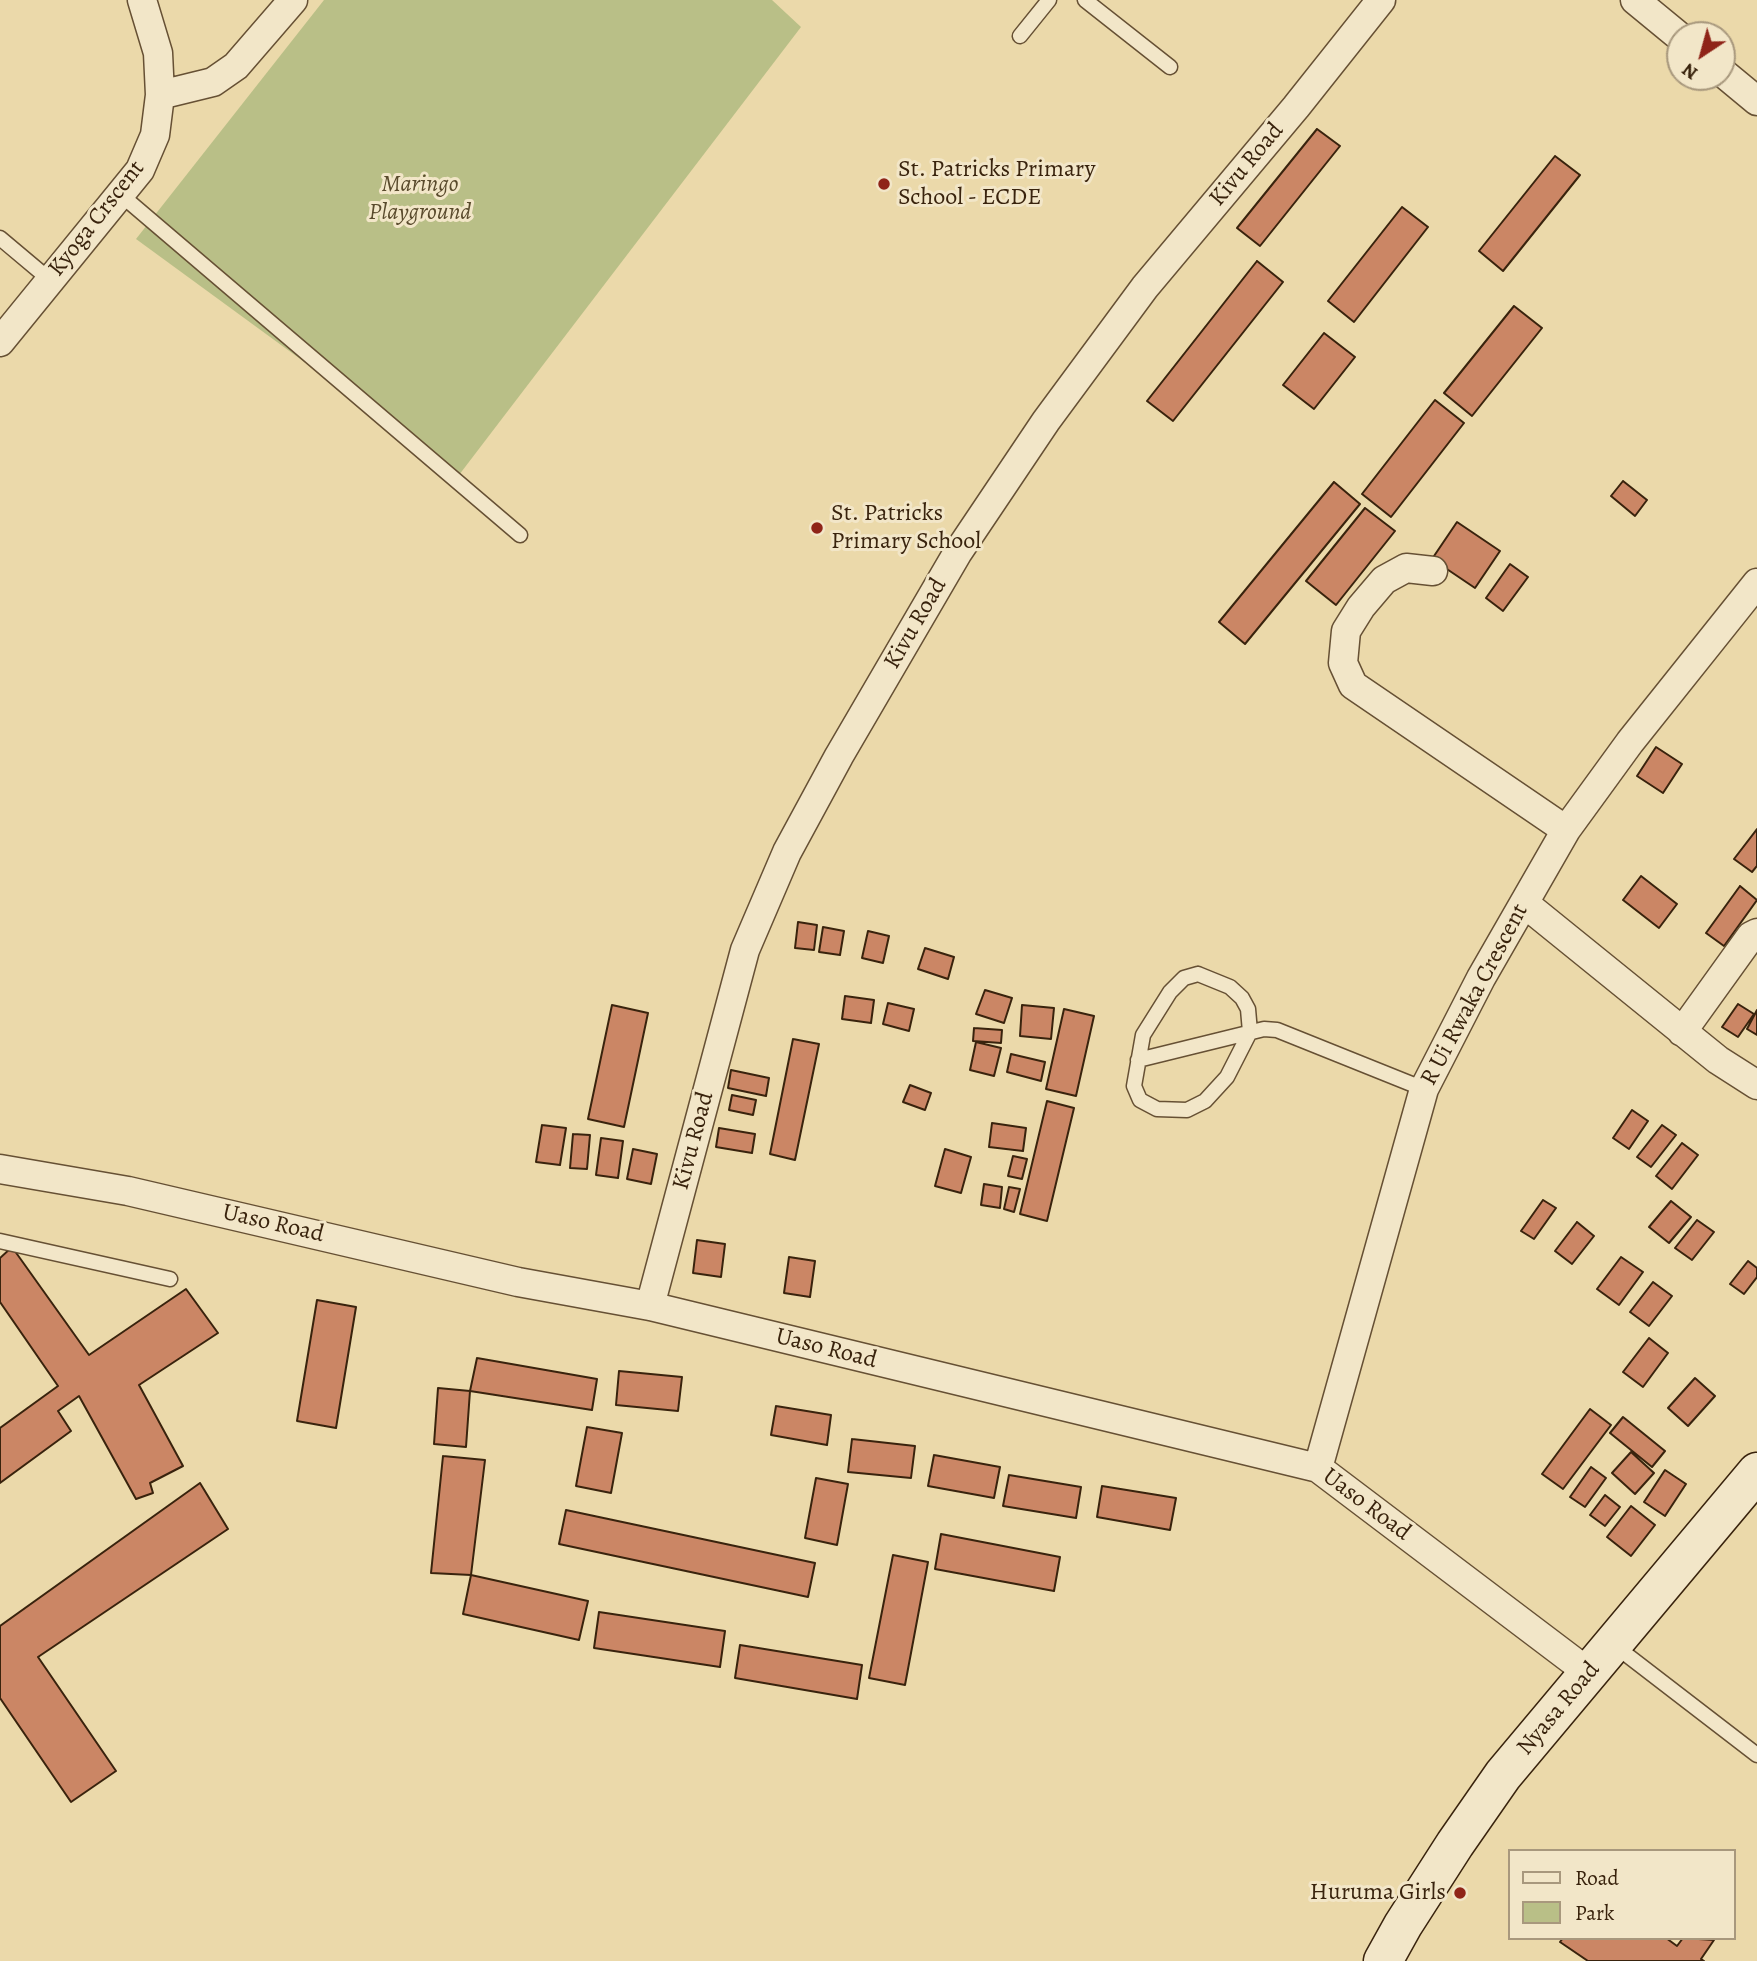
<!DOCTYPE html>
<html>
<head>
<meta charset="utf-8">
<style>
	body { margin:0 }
	#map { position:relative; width:1757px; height:1961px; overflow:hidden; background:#ebd9aa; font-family:Alegreya,serif }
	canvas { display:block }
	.legend { position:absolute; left:1508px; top:1849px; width:228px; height:91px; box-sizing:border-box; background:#f2e6c8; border:2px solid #a8987d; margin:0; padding:9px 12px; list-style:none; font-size:21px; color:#39230d }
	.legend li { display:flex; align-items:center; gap:14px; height:35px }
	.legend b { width:35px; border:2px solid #a8987d }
	.north { position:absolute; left:1666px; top:21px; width:70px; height:70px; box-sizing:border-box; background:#f2e6c8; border:2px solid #a8987d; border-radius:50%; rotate:216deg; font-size:19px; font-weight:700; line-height:28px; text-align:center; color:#39230d }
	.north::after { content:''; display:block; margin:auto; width:24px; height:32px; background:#8f2418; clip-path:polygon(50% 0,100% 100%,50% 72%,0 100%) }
</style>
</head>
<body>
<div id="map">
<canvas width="1757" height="1961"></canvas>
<ul class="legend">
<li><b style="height:9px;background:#f2e6c8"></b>Road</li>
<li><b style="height:19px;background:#b9bf87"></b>Park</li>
</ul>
<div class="north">N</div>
</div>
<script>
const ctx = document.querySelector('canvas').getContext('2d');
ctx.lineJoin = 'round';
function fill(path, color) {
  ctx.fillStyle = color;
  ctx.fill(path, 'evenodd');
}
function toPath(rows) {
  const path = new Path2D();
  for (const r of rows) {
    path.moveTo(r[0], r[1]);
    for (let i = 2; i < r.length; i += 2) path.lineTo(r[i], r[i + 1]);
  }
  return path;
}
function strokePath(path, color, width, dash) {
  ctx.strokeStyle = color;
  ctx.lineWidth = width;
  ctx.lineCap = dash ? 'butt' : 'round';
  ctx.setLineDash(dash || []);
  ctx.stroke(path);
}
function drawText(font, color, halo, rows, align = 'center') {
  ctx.font = font + ' Alegreya,serif';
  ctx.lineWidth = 6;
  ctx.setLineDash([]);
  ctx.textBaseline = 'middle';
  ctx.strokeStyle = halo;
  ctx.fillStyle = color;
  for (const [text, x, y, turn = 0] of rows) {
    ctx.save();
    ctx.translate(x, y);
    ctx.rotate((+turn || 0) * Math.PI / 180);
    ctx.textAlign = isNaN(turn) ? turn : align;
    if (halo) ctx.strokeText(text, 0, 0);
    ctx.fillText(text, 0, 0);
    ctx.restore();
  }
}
fill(toPath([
	[324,0,772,0,801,27,459,475,136,239]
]), '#b9bf87');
const building = toPath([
	[1317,129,1340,146,1260,246,1237,228,1317,129],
	[1555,156,1580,175,1503,271,1479,251,1555,156],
	[1402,207,1428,227,1354,322,1328,301,1402,207],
	[1257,261,1283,282,1173,421,1147,401,1257,261],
	[1514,306,1542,328,1472,416,1444,393,1514,306],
	[1324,333,1355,357,1314,409,1283,385,1324,333],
	[1435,400,1464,423,1391,517,1362,494,1435,400],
	[1623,481,1647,500,1635,516,1611,496,1623,481],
	[1334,482,1360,504,1245,644,1219,622,1334,482],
	[1365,508,1395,531,1336,605,1306,581,1365,508],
	[1457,522,1500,551,1475,588,1432,559,1457,522],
	[1510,564,1528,577,1503,611,1486,598,1510,564],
	[1656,747,1682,764,1663,793,1637,776,1656,747],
	[1757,829,1757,866,1752,872,1734,859,1757,829],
	[1641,876,1677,904,1659,928,1623,900,1641,876],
	[1740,886,1757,900,1724,946,1706,933,1740,886],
	[798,922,817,925,814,950,795,948,798,922],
	[823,927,844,931,840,955,819,952,823,927],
	[868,931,889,936,883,963,862,958,868,931],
	[925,948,954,957,948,979,918,969,925,948],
	[985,990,1012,998,1004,1023,976,1014,985,990],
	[845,996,874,1000,871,1023,842,1019,845,996],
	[888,1003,914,1009,909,1031,883,1024,888,1003],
	[1738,1004,1754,1014,1738,1037,1722,1027,1738,1004],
	[612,1005,648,1013,624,1127,588,1119,612,1005],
	[1022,1005,1054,1008,1051,1039,1020,1036,1022,1005],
	[1064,1009,1094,1016,1076,1096,1046,1089,1064,1009],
	[1757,1010,1757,1035,1747,1029,1757,1010],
	[974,1028,1002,1030,1001,1043,973,1041,974,1028],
	[793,1039,819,1044,795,1160,770,1154,793,1039],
	[976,1042,1001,1048,994,1076,970,1070,976,1042],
	[1011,1054,1045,1062,1041,1081,1007,1072,1011,1054],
	[731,1070,769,1078,766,1096,728,1088,731,1070],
	[910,1085,931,1093,925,1110,903,1102,910,1085],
	[732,1095,756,1100,753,1115,729,1110,732,1095],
	[1047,1101,1074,1108,1047,1221,1020,1214,1047,1101],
	[1632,1110,1648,1121,1629,1149,1613,1138,1632,1110],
	[992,1123,1026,1128,1023,1151,989,1147,992,1123],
	[542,1125,566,1128,560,1165,536,1162,542,1125],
	[1662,1125,1676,1135,1651,1167,1637,1157,1662,1125],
	[719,1128,755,1134,752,1153,716,1147,719,1128],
	[573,1134,590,1135,587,1169,570,1168,573,1134],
	[601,1138,623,1141,618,1178,596,1175,601,1138],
	[1682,1143,1698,1155,1672,1189,1656,1176,1682,1143],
	[633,1149,657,1154,651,1184,627,1179,633,1149],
	[945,1149,971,1157,961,1193,935,1186,945,1149],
	[1013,1156,1027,1159,1022,1179,1008,1176,1013,1156],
	[984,1184,1002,1187,1000,1208,981,1205,984,1184],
	[1009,1187,1020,1189,1014,1212,1004,1209,1009,1187],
	[1543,1200,1556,1208,1534,1239,1521,1231,1543,1200],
	[1671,1201,1691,1217,1669,1243,1649,1227,1671,1201],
	[1697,1220,1714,1232,1692,1260,1675,1248,1697,1220],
	[1577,1222,1594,1236,1572,1264,1555,1251,1577,1222],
	[697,1240,725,1244,721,1277,693,1273,697,1240],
	[12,1247,89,1355,186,1289,218,1333,139,1385,183,1466,150,1483,153,1493,136,1499,79,1396,58,1411,71,1431,0,1483,0,1428,58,1386,0,1302,0,1258,12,1247],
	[789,1257,815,1261,810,1297,784,1293,789,1257],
	[1621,1257,1643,1272,1619,1305,1597,1289,1621,1257],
	[1748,1261,1757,1268,1757,1277,1744,1294,1730,1284,1748,1261],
	[1653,1282,1672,1296,1649,1326,1630,1312,1653,1282],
	[317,1300,356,1307,336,1428,297,1421,317,1300],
	[1649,1338,1668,1353,1643,1387,1623,1372,1649,1338],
	[477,1358,597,1379,592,1410,470,1391,477,1358],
	[619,1371,682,1377,678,1411,616,1405,619,1371],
	[1695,1378,1715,1396,1688,1426,1668,1408,1695,1378],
	[438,1388,470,1391,466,1447,434,1444,438,1388],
	[776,1406,831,1415,827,1445,771,1435,776,1406],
	[1590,1409,1611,1425,1563,1489,1542,1474,1590,1409],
	[1623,1417,1665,1451,1652,1467,1610,1433,1623,1417],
	[587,1427,622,1433,611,1493,576,1486,587,1427],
	[852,1439,915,1446,911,1478,848,1472,852,1439],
	[1631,1452,1654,1473,1635,1494,1612,1473,1631,1452],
	[934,1455,1000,1467,994,1498,928,1486,934,1455],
	[443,1456,485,1460,471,1575,431,1573,443,1456],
	[1591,1467,1606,1478,1585,1507,1570,1497,1591,1467],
	[1665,1470,1686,1484,1665,1516,1644,1502,1665,1470],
	[1009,1475,1081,1487,1076,1518,1003,1506,1009,1475],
	[816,1478,848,1484,837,1545,805,1538,816,1478],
	[200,1483,228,1529,38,1657,116,1771,71,1802,0,1698,0,1626,200,1483],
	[1102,1486,1176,1498,1170,1530,1097,1517,1102,1486],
	[1605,1495,1620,1507,1605,1526,1590,1515,1605,1495],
	[1631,1506,1655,1525,1631,1556,1607,1537,1631,1506],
	[566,1510,815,1563,808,1597,559,1544,566,1510],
	[941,1534,1060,1557,1054,1591,935,1569,941,1534],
	[893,1555,928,1562,905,1685,869,1678,893,1555],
	[471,1575,588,1601,579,1640,463,1614,471,1575],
	[599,1612,725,1631,720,1667,594,1648,599,1612],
	[740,1645,862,1665,857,1699,735,1678,740,1645],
	[1563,1938,1666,1938,1677,1946,1683,1938,1714,1940,1701,1959,1704,1961,1588,1961,1560,1942,1563,1938]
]);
fill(building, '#cb8665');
strokePath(building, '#39230d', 2);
const lane = toPath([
	[1085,0,1170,67],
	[1020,36,1049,0],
	[120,194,520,535],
	[0,238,50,280],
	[1198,974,1230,987,1242,998,1248,1009,1250,1032,1227,1077,1205,1101,1187,1110,1157,1109,1140,1100,1134,1086,1143,1035,1170,992,1184,978,1198,974],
	[1138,1060,1264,1029,1277,1030,1424,1089],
	[0,1241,170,1279],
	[1614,1645,1757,1755]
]);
const street = toPath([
	[1635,0,1680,37],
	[1722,72,1757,101],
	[160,95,213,82,236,66,293,0],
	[0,342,140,170,155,135,160,95,158,53,142,0],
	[1433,571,1406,568,1384,580,1361,607,1346,631,1343,663,1353,685,1566,830],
	[1524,903,1718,1060,1757,1085],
	[1682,1032,1751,936,1757,933],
	[0,1169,128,1191,518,1282,650,1306,1318,1468,1589,1673],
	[650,1306,745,950,787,852,839,756,958,552,1046,421,1145,287,1296,107,1381,0],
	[1318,1468,1424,1089,1481,978,1566,830,1630,742,1757,583]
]);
const secondary = toPath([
	[1383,1961,1403,1925,1455,1844,1503,1775,1757,1472]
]);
strokePath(lane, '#665034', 17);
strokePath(street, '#665034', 31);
strokePath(secondary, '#39230d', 41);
strokePath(lane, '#f2e6c8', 14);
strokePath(street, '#f2e6c8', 28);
strokePath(secondary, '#f2e6c8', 38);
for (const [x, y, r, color] of [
	[884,184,7,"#8f2418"],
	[817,528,7,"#8f2418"],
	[1460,1893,7,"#8f2418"]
]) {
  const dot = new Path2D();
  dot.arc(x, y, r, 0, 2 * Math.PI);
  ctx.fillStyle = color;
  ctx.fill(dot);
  strokePath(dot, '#f2e6c8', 2.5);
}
drawText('24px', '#39230d', '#f2e6c8', [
	["Kivu Road",1247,165,-50],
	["Kyoga Crscent",97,219,-52],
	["Kivu Road",916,624,-60],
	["R Ui Rwaka Crescent",1475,995,-62],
	["Kivu Road",694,1141,-75],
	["Uaso Road",273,1224,13],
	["Uaso Road",826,1349,14],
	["Uaso Road",1366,1505,37],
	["Nyasa Road",1559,1709,-50]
]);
drawText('24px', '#39230d', '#f2e6c8', [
	["St. Patricks Primary",898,170],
	["School - ECDE",898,198],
	["St. Patricks",831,514],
	["Primary School",831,542],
	["Huruma Girls",1446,1893,"right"]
], 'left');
drawText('italic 24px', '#594a2c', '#f2e6c8', [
	["Maringo",420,185],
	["Playground",420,213]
]);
</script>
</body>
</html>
